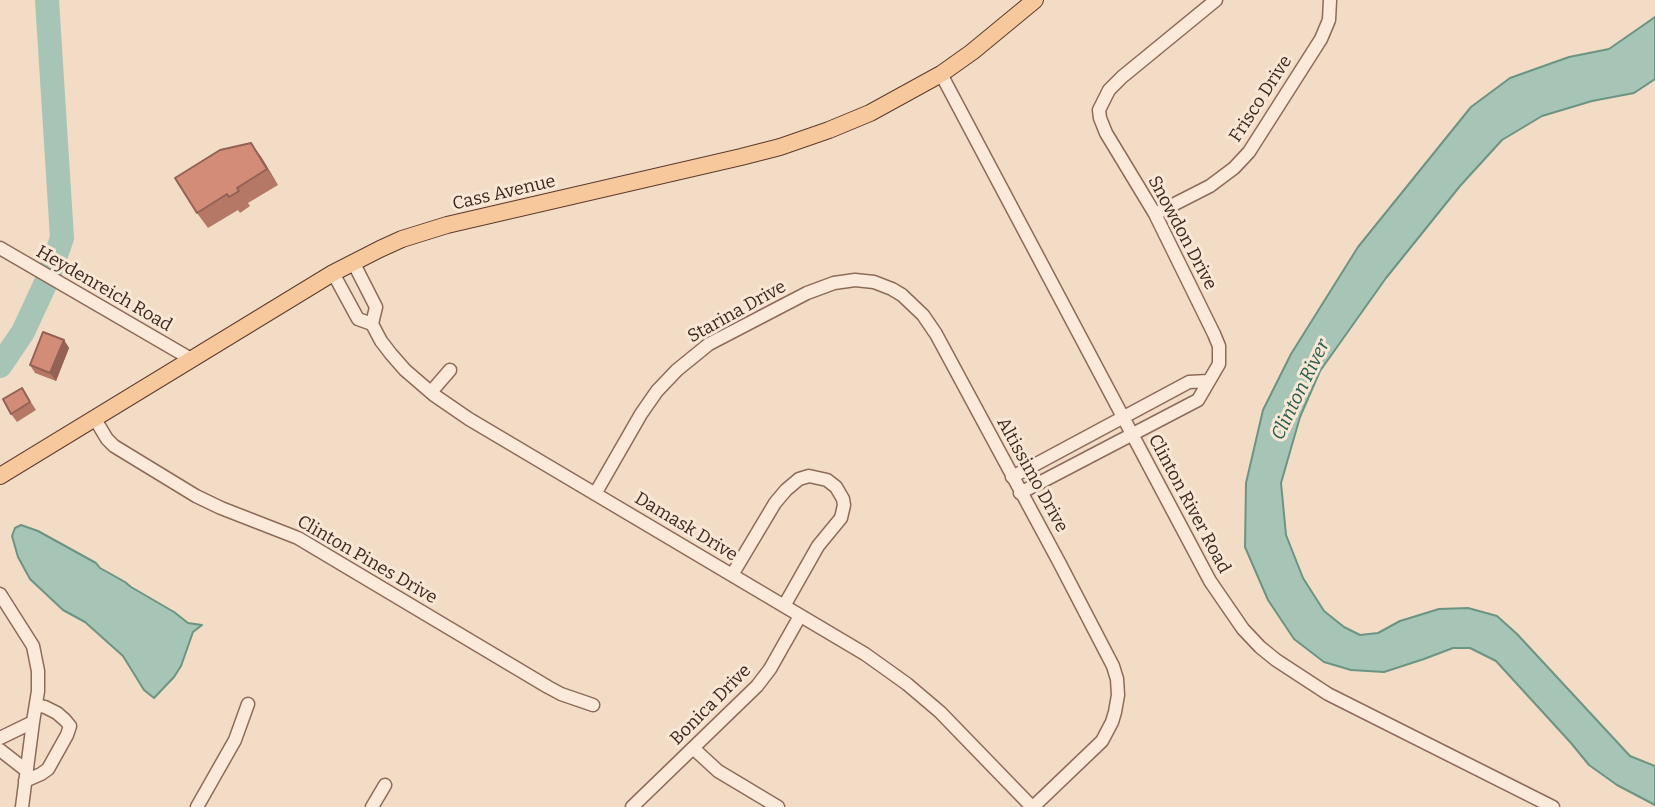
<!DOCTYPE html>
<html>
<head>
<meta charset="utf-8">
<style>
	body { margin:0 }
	canvas { display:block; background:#f2dcc5 }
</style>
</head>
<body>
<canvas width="1655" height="807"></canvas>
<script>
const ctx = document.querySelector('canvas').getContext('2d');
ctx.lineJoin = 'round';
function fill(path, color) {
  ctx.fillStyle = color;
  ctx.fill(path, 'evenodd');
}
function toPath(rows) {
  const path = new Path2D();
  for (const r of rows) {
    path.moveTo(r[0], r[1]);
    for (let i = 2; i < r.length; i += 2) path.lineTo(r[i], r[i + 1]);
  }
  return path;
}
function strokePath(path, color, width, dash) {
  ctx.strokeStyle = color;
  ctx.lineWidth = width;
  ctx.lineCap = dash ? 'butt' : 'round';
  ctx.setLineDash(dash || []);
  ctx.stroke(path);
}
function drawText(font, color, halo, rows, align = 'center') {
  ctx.font = font + ' Bitter,serif';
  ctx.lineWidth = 6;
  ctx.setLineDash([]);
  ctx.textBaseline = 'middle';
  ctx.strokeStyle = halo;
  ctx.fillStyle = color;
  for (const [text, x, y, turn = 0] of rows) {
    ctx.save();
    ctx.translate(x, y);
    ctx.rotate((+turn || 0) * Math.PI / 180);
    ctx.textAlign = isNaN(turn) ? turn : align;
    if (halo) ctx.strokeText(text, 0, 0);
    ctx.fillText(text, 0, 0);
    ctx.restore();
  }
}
const water = toPath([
	[1655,17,1655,79,1634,93,1592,101,1542,116,1502,140,1460,186,1386,278,1320,371,1300,417,1281,483,1286,535,1303,578,1324,611,1344,627,1360,635,1378,633,1400,621,1439,609,1468,608,1497,616,1517,634,1630,756,1655,766,1655,805,1617,785,1589,765,1571,743,1496,661,1470,648,1453,648,1424,659,1384,672,1351,670,1324,662,1294,639,1268,600,1245,547,1246,483,1263,410,1291,354,1358,247,1471,107,1510,78,1569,57,1609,49,1655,17],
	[21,525,38,531,96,563,100,568,125,582,131,587,174,612,188,623,202,625,193,632,181,666,174,677,154,698,144,690,123,656,85,622,63,610,30,579,18,557,12,536,15,528,21,525]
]);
fill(water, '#a7c5b6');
strokePath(water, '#6c9483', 2);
strokePath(toPath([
	[0,366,23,332,48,278,62,238,47,0]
]), '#a7c5b6', 24);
const minor = toPath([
	[941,74,1210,581,1243,629,1260,647,1276,660,1328,694,1553,807],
	[1155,214,1210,186,1234,168,1249,152,1321,39,1329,20,1330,0],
	[0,248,191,359],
	[353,262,376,307,372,324],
	[333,273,358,319,372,324,381,341,391,354,405,370,434,395,469,419,865,654,907,684,940,712,1032,807],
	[431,392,450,370],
	[95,419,107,439,114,446,196,496,221,508,298,538,548,687,561,694,593,705],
	[1012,477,1189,382,1208,381],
	[1020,493,1198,400,1219,364,1219,346,1214,334,1155,214,1106,133,1100,118,1099,110,1109,90,1122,77,1216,0],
	[595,494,641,414,657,391,677,370,709,344,807,293,834,283,855,280,874,282,892,289,902,295,923,315,936,334,1059,562,1113,666,1117,679,1118,695,1115,712,1112,722,1102,741,1033,807],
	[732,575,775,503,786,490,799,479,809,476,827,480,836,487,843,499,844,505,841,518,818,546,784,606],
	[0,594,33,646,38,671,38,691,33,722,22,807],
	[0,738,33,722],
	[693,748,718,771,778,807],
	[0,750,27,771],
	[25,781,41,774,48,769,67,735,70,726,65,720,57,713,45,707,36,705],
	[197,807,235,740,248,704],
	[372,807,385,785],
	[632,807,757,686,770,669,800,616]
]);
const major = toPath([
	[0,476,333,273,380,249,402,239,447,225,741,157,780,147,829,130,870,113,941,74,972,52,1035,0]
]);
strokePath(minor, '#8e6b59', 15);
strokePath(major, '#5c3a2d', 18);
strokePath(minor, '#fbead9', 12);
strokePath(major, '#f7c89b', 16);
fill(toPath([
	[251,143,278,185,248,203,250,206,240,213,238,210,208,228,197,213],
	[64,340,69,348,56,381,35,373,30,365],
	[27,396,36,410,17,422,11,414]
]), '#b57867');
fill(toPath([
	[251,143,262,158,278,185,267,169],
	[64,340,69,348,56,381,50,373]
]), '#946254');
const building = toPath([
	[251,143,267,169,237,188,239,191,229,197,227,194,197,213,175,178,220,150,251,143],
	[43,332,64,340,50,373,30,365,43,332],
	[22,388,30,402,11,414,3,399,22,388]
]);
fill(building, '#d38c78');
strokePath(building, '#946254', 2);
drawText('18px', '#3d271e', '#f8e7d5', [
	["Frisco Drive",1261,99,-57],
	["Cass Avenue",504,193,-13],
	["Snowdon Drive",1182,233,62],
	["Heydenreich Road",104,289,30],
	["Starina Drive",737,312,-29],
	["Altissimo Drive",1032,475,61],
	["Clinton River Road",1189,504,62],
	["Damask Drive",686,527,31],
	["Clinton Pines Drive",367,560,30],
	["Bonica Drive",711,705,-45]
]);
drawText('italic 19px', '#2c5e51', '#f8e7d5', [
	["Clinton River",1301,390,-64]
]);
</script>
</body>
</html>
